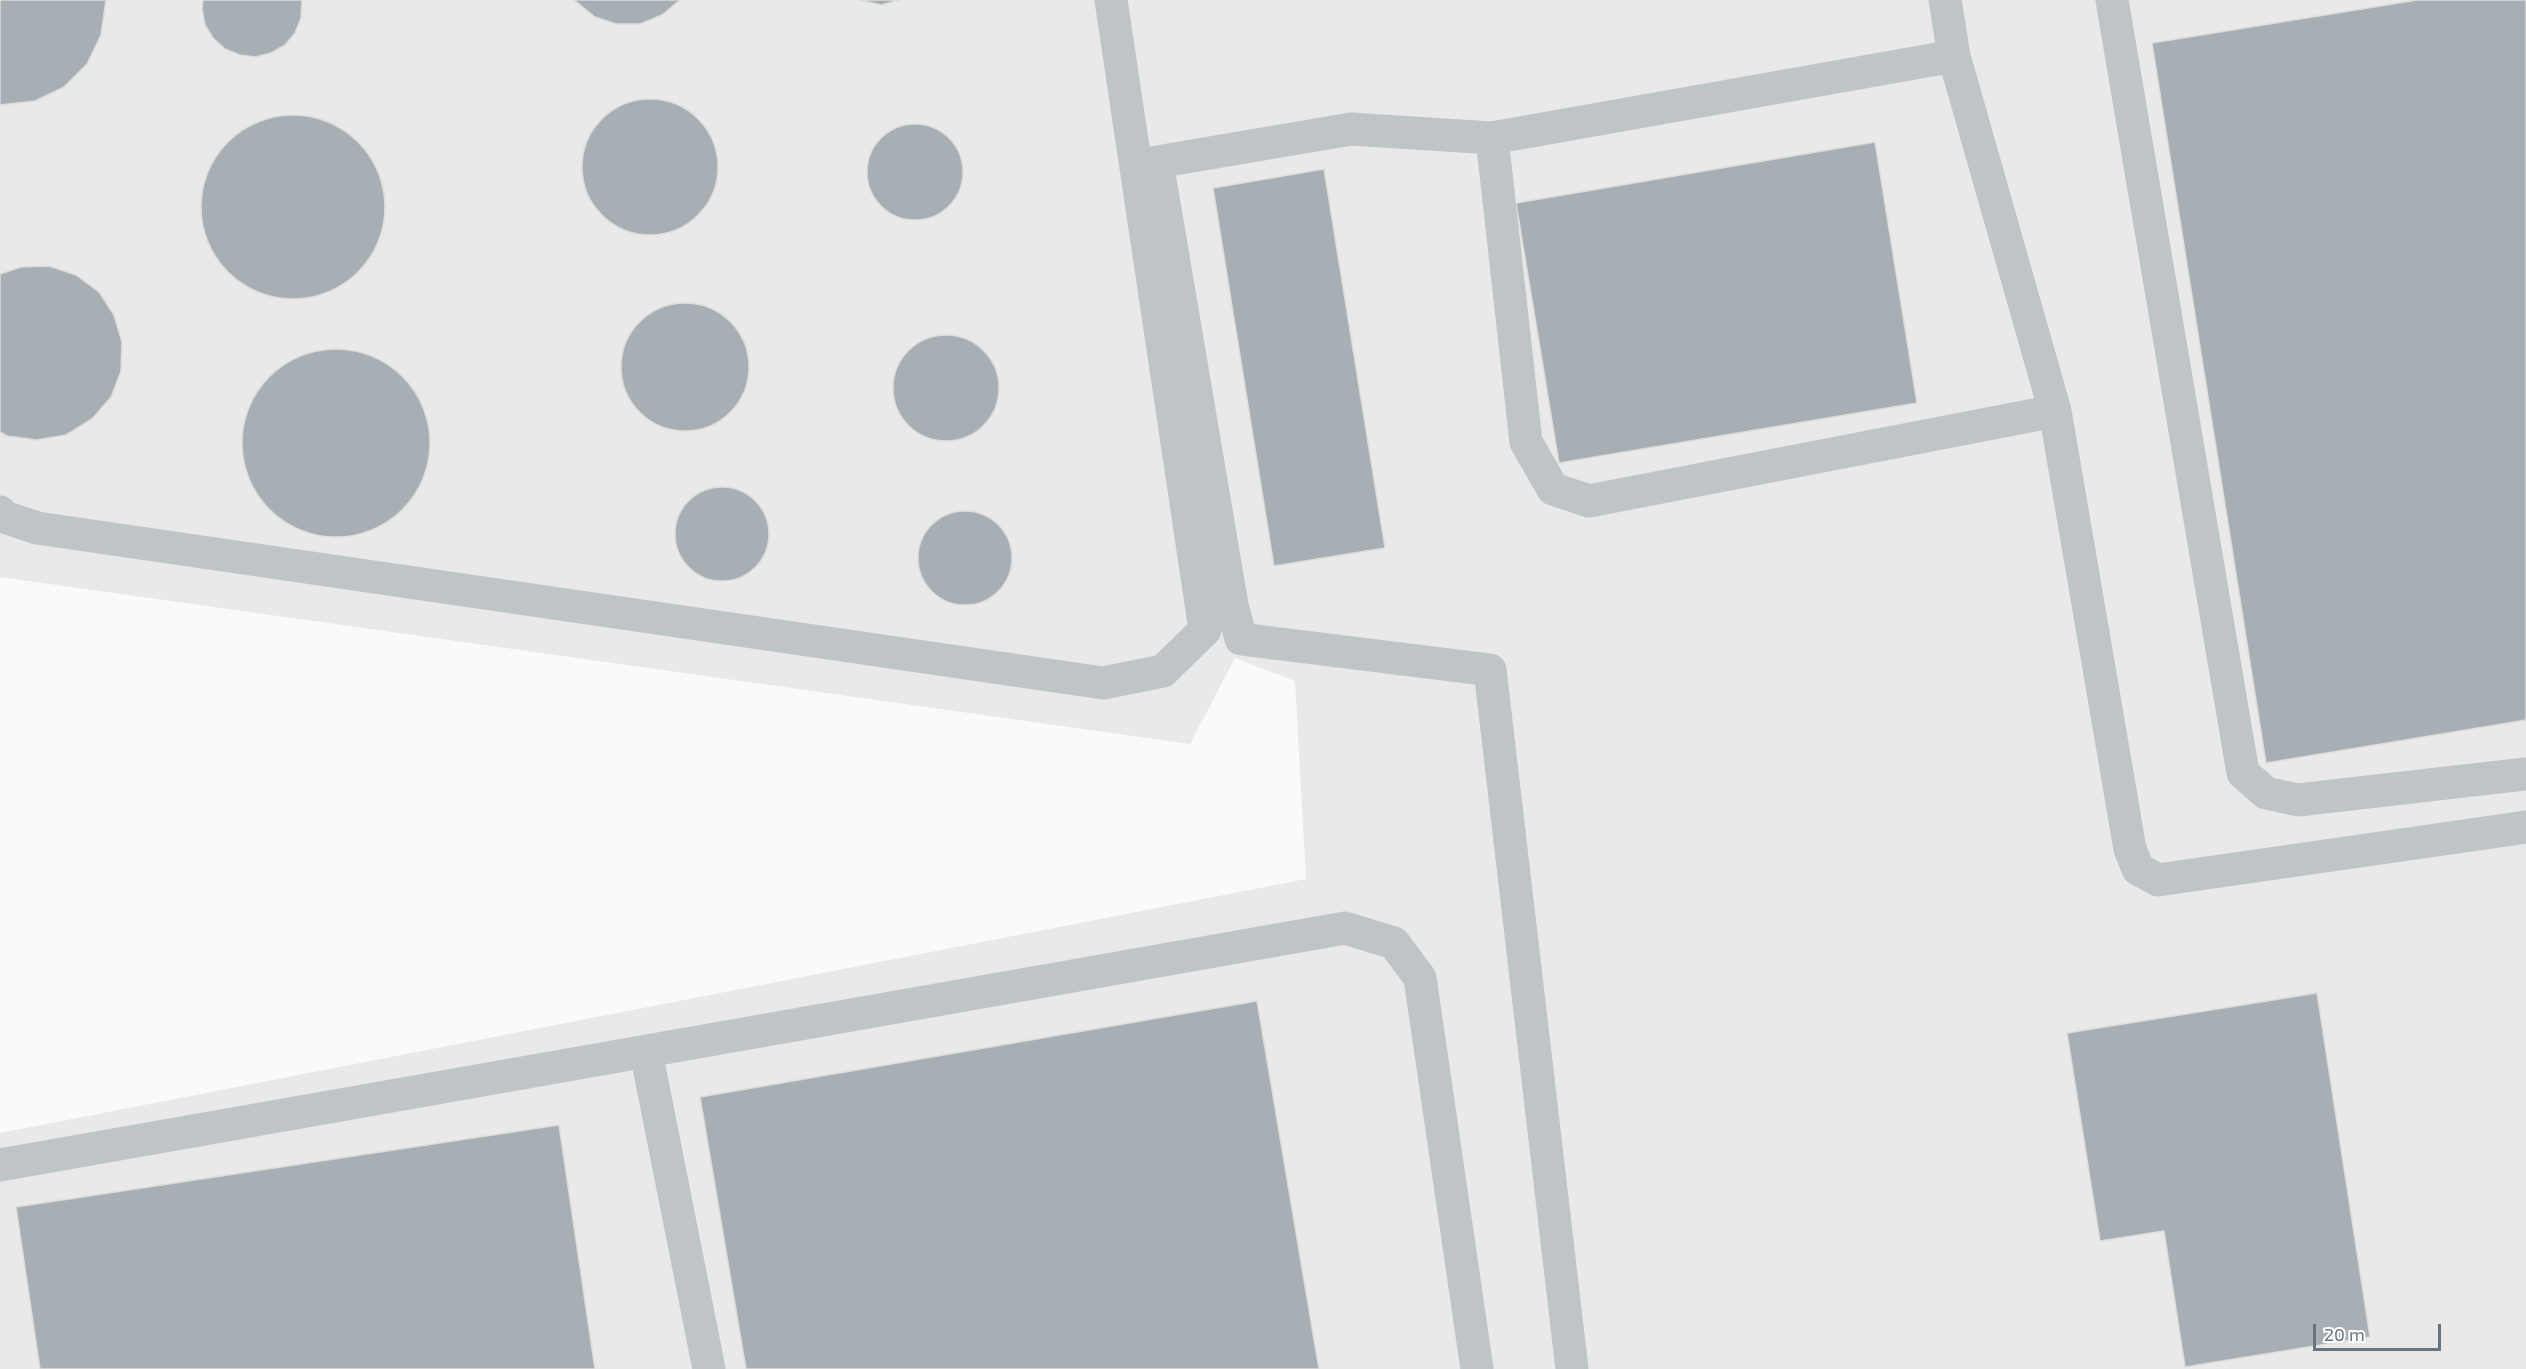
<!DOCTYPE html>
<html>
<head>
<meta charset="utf-8">
<style>
	body { margin:0 }
	#map { position:relative; width:2526px; height:1369px; overflow:hidden; background:#fafaf8; font-family:"Exo 2",sans-serif }
	canvas { display:block }
	.scale { position:absolute; left:2313px; top:1324px; width:128px; height:27px; box-sizing:border-box; border:3px solid #677580; border-top:0; padding-left:8px; font-size:18px; line-height:21px; white-space:nowrap; color:#677580; -webkit-text-stroke:4px #fff; paint-order:stroke }
</style>
</head>
<body>
<div id="map">
<canvas width="2526" height="1369"></canvas>
<div class="scale">20 m</div>
</div>
<script>
const ctx = document.querySelector('canvas').getContext('2d');
ctx.lineJoin = 'round';
function fill(path, color) {
  ctx.fillStyle = color;
  ctx.fill(path, 'evenodd');
}
function toPath(rows) {
  const path = new Path2D();
  for (const r of rows) {
    if (r.length === 3) {
      path.moveTo(r[0] + r[2], r[1]);
      path.arc(r[0], r[1], r[2], 0, 2 * Math.PI);
      continue;
    }
    path.moveTo(r[0], r[1]);
    for (let i = 2; i < r.length; i += 2) path.lineTo(r[i], r[i + 1]);
  }
  return path;
}
function strokePath(path, color, width, dash) {
  ctx.strokeStyle = color;
  ctx.lineWidth = width;
  ctx.lineCap = dash ? 'butt' : 'round';
  ctx.setLineDash(dash || []);
  ctx.stroke(path);
}
fill(toPath([
	[0,0,2526,0,2526,1369,0,1369,0,1133,1306,879,1295,681,1235,658,1190,744,0,577]
]), '#e8e9e8');
const building = toPath([
	[0,0,106,0,101,35,87,64,64,87,35,101,0,105,0,0],
	[203,0,302,0,301,18,295,33,285,45,271,53,255,57,240,55,225,49,213,38,205,25,202,9,203,0],
	[574,0,680,0,662,15,640,24,616,24,595,17,574,0],
	[860,0,899,0,881,5,860,0],
	[2417,0,2526,0,2526,720,2266,763,2152,43,2417,0],
	[650,167,68],
	[293,207,92],
	[915,172,48],
	[1875,142,1917,403,1559,463,1516,203,1875,142],
	[1324,169,1385,548,1274,566,1213,188,1324,169],
	[49,266,76,275,99,292,114,315,122,342,121,371,111,397,92,419,66,435,37,440,7,436,0,432,0,274,21,267,49,266],
	[685,367,64],
	[946,388,53],
	[336,443,94],
	[722,534,47],
	[965,558,47],
	[2317,993,2370,1337,2185,1367,2164,1231,2100,1241,2067,1033,2317,993],
	[1257,1001,1319,1369,746,1369,700,1097,1257,1001],
	[559,1125,595,1369,40,1369,16,1207,559,1125]
]);
fill(building, '#a7afb4');
strokePath(building, '#dcdcda', 1.5);
strokePath(toPath([
	[2112,0,2243,773,2266,793,2298,800,2526,774],
	[1492,138,1526,442,1553,489,1589,501,2055,411,1954,56],
	[2055,411,2130,849,2138,869,2158,880,2526,827],
	[0,512,4,517,37,528,1103,683,1163,671,1205,630,1111,0],
	[646,1052,709,1369],
	[0,1165,1345,928,1394,943,1420,978,1477,1369],
	[1572,1369,1490,670,1241,639,1232,605,1157,162,1351,129,1492,138,1954,56,1945,0]
]), '#bfc4c7', 33);
</script>
</body>
</html>
